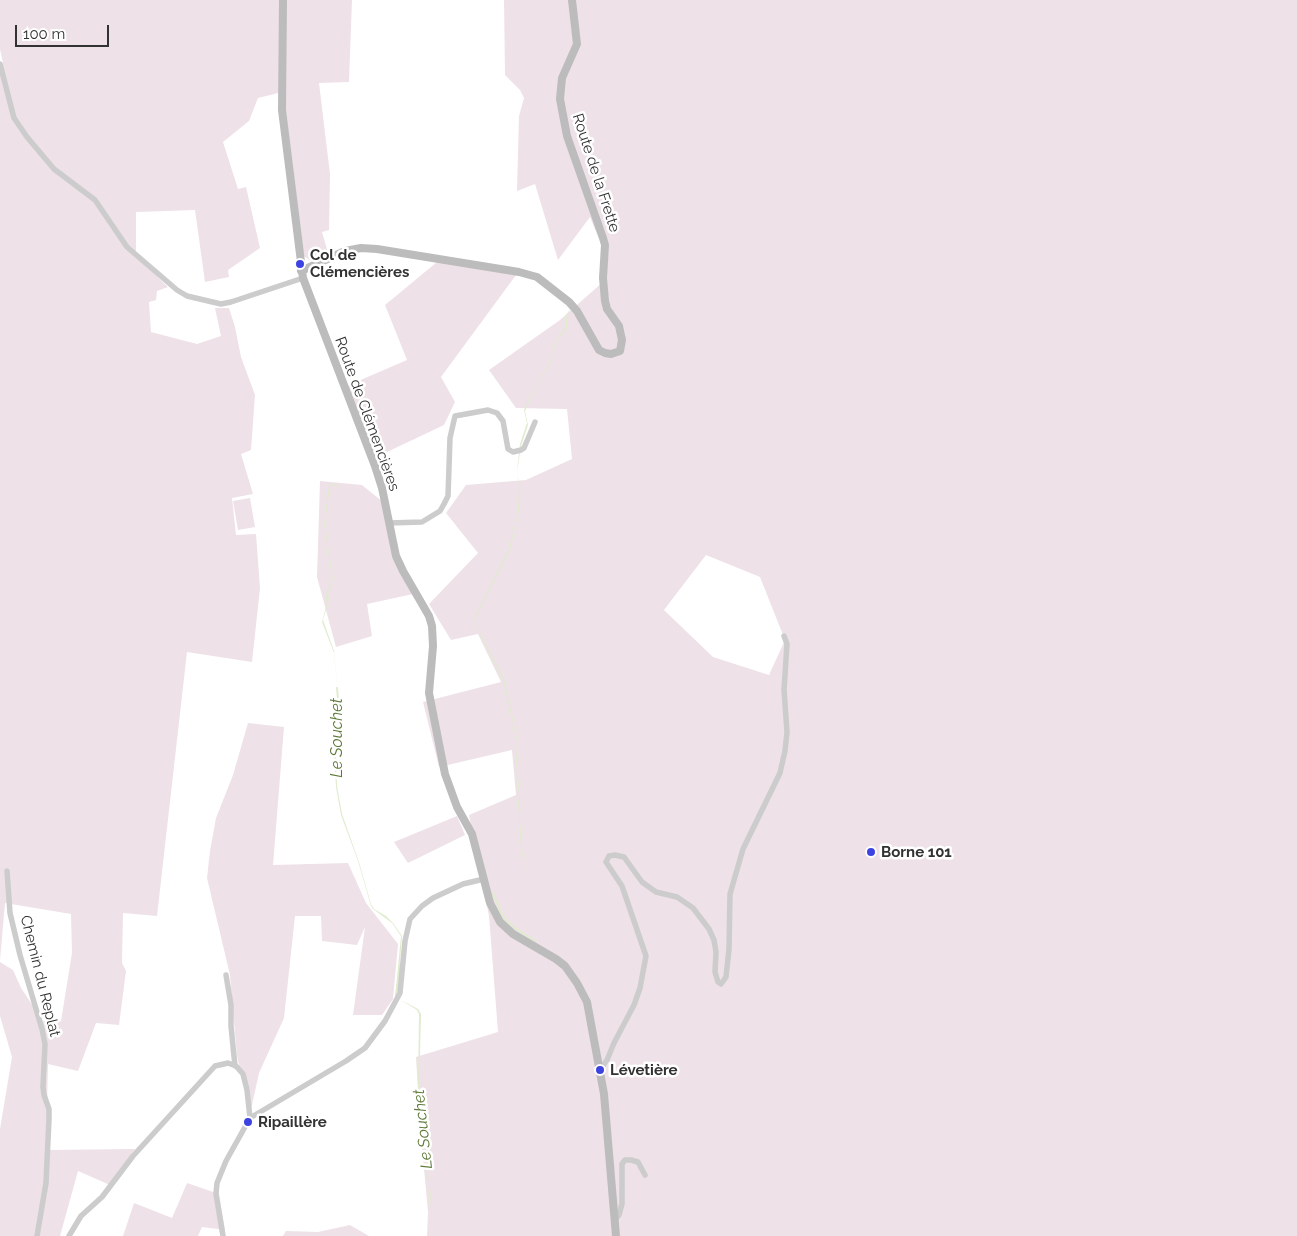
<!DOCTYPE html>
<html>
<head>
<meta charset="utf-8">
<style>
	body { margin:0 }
	#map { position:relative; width:1297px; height:1236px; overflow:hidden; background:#fff; font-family:Raleway,sans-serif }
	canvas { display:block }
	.scale { position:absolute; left:15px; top:25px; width:94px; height:22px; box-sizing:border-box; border:2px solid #323232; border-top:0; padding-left:6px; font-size:15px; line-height:18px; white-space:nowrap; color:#323232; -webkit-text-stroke:4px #fff; paint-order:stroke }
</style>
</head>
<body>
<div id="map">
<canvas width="1297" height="1236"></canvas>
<div class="scale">100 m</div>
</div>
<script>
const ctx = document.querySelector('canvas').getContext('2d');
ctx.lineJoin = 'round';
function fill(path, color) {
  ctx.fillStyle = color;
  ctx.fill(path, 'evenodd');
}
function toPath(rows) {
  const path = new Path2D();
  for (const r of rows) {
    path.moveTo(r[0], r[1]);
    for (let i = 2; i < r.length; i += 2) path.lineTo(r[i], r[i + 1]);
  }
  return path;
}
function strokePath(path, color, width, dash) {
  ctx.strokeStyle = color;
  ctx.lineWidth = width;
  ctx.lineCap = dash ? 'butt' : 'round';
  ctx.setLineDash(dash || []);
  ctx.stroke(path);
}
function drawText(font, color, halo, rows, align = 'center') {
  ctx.font = font + ' Raleway,sans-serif';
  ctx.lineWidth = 5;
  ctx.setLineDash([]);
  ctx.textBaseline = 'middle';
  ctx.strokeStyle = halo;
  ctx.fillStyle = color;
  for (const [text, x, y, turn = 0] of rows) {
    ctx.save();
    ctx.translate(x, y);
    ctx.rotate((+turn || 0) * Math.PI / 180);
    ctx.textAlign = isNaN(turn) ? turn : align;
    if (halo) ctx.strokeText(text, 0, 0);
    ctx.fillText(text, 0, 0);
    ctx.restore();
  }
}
fill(toPath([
	[0,0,352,0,349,82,319,83,330,174,329,230,322,232,329,256,316,264,302,255,283,100,278,93,258,98,249,121,223,142,238,189,246,187,260,248,228,270,229,277,205,282,195,210,136,212,136,256,168,287,157,291,156,300,149,302,151,332,197,344,221,336,215,308,229,308,235,327,241,357,255,395,251,450,241,454,253,494,232,498,236,535,256,534,260,588,252,662,187,652,157,916,123,913,122,963,126,971,119,1025,96,1023,78,1071,48,1064,46,1150,135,1149,110,1185,78,1171,60,1236,0,1236,0,1129,12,1057,0,1016,0,962,13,970,21,988,43,1021,61,1021,72,953,71,914,5,903,0,960,0,62,3,63,0,49],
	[504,0,1297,0,1297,1236,427,1236,428,1212,420,1125,416,1057,498,1032,489,916,469,815,516,795,512,750,439,767,423,702,501,682,478,634,451,640,429,604,478,553,446,513,466,485,526,480,572,459,567,409,516,408,489,370,560,320,604,281,602,246,590,217,558,260,535,184,517,191,519,116,524,98,520,90,505,75],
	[706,555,760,577,785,640,769,675,713,657,664,610],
	[437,262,519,271,441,377,455,402,444,425,370,460,342,388,407,360,385,305],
	[320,481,362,485,383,502,386,522,413,594,367,604,372,636,336,647,317,577],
	[250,498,255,527,238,530,233,501],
	[248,723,284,727,273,865,348,863,366,903,398,944,393,999,382,1015,353,1015,365,927,357,945,322,941,321,916,295,916,284,1018,259,1073,250,1114,237,1056,230,975,207,878,210,851,216,818,233,775],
	[457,816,465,835,408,863,394,842],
	[187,1183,219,1194,225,1230,202,1227,198,1236,123,1236,134,1203,172,1218],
	[350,1225,369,1236,283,1236,286,1231,318,1232]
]), '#eee1e8');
fill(toPath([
	[571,308,567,316,567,328,556,342,552,360,537,384,525,411,528,425,521,446,517,472,520,488,519,511,510,550,475,619,477,627,504,679,518,742,517,762,520,796,519,804,522,847,525,873,521,848,518,804,519,796,516,761,517,742,503,680,480,635,474,619,509,549,518,512,519,486,517,471,520,444,527,423,524,410,536,385,552,358,555,342,566,327,566,315],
	[340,482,340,485,339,486,331,485,330,487,325,524,333,579,328,593,329,600,323,620,334,651,341,728,335,735,337,786,342,814,359,862,371,904,374,909,386,916,393,923,402,936,398,987,395,998,401,936,392,923,373,909,371,906,358,861,341,815,336,787,333,737,335,732,340,728,340,717,334,653,322,622,327,603,326,595,332,579,324,524,329,486,331,484,339,485],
	[401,1000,418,1009,421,1014,419,1095,426,1133,427,1147,426,1155,428,1162,426,1171,429,1179,432,1204,432,1222,434,1227,434,1233,433,1236,434,1227,432,1222,429,1181,425,1171,427,1161,425,1156,425,1134,419,1103,418,1089,419,1014,417,1010]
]), '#e0ecce');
strokePath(toPath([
	[337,688,339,710],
	[493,893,501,913,507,921,516,929,535,941],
	[396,996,400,966]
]), '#e0ecce', 2);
strokePath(toPath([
	[0,64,14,118,27,137,54,169,95,200,127,247,177,290,187,296,221,304,231,302,303,278],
	[389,523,422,522,440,511,444,504,448,496,450,438,455,416,488,410,497,413,503,421,508,449,513,452,521,450,524,448,535,422],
	[7,871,10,913,20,955,42,1029,45,1044,43,1087,44,1095,49,1109,49,1119,46,1183,37,1236],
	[226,975,231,1005,231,1026,235,1066],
	[600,1070,607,1060,614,1043,634,1005,640,988,646,956,622,886,606,862,609,856,615,855,624,857,642,882,656,892,677,897,693,908,709,929,714,940,716,952,715,972,718,982,721,984,726,977,729,949,730,894,743,849,780,773,785,751,787,732,784,690,787,644,784,636],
	[615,1219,619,1215,622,1204,622,1164,625,1160,631,1160,638,1162,645,1175],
	[69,1236,81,1216,102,1197,133,1156,215,1066,228,1063,236,1066,243,1074,247,1090,250,1118],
	[223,1236,216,1194,217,1183,226,1161,250,1118,346,1061,365,1048,385,1021,400,993,405,941,410,919,422,906,433,898,463,884,484,879]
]), '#ccc', 5.5);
strokePath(toPath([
	[283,0,282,110,303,278,375,466,382,488,396,556,403,571,429,616,432,626,433,646,429,693,445,774,457,807,472,834,490,903,500,922,513,934,556,959,565,966,577,983,587,1002,604,1094,616,1236],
	[301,271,345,251,361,248,377,249,519,272,537,277,569,302,577,311,599,350,605,353,611,354,620,351,622,340,619,326,607,309,605,301,603,278,605,245,603,238,567,136,560,99,562,78,577,44,572,0]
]), '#bcbcbc', 8);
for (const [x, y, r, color] of [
	[300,264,5,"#3d43e0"],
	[871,852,5,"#3d43e0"],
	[600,1070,5,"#3d43e0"],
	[248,1122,5,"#3d43e0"]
]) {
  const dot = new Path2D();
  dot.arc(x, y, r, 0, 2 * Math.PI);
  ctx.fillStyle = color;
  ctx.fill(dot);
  strokePath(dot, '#fff', 2);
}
drawText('15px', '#323232', '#fff', [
	["Route de la Frette",596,173,72],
	["Route de Clémencières",367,414,70],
	["Chemin du Replat",40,976,76]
]);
drawText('bold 15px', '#323232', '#fff', [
	["Col de",310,255],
	["Clémencières",310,272],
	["Borne 101",881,852],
	["Lévetière",610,1070],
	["Ripaillère",258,1122]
], 'left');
drawText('italic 16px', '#5d7937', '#fff', [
	["Le Souchet",337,738,-90],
	["Le Souchet",423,1129,-96]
]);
</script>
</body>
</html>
